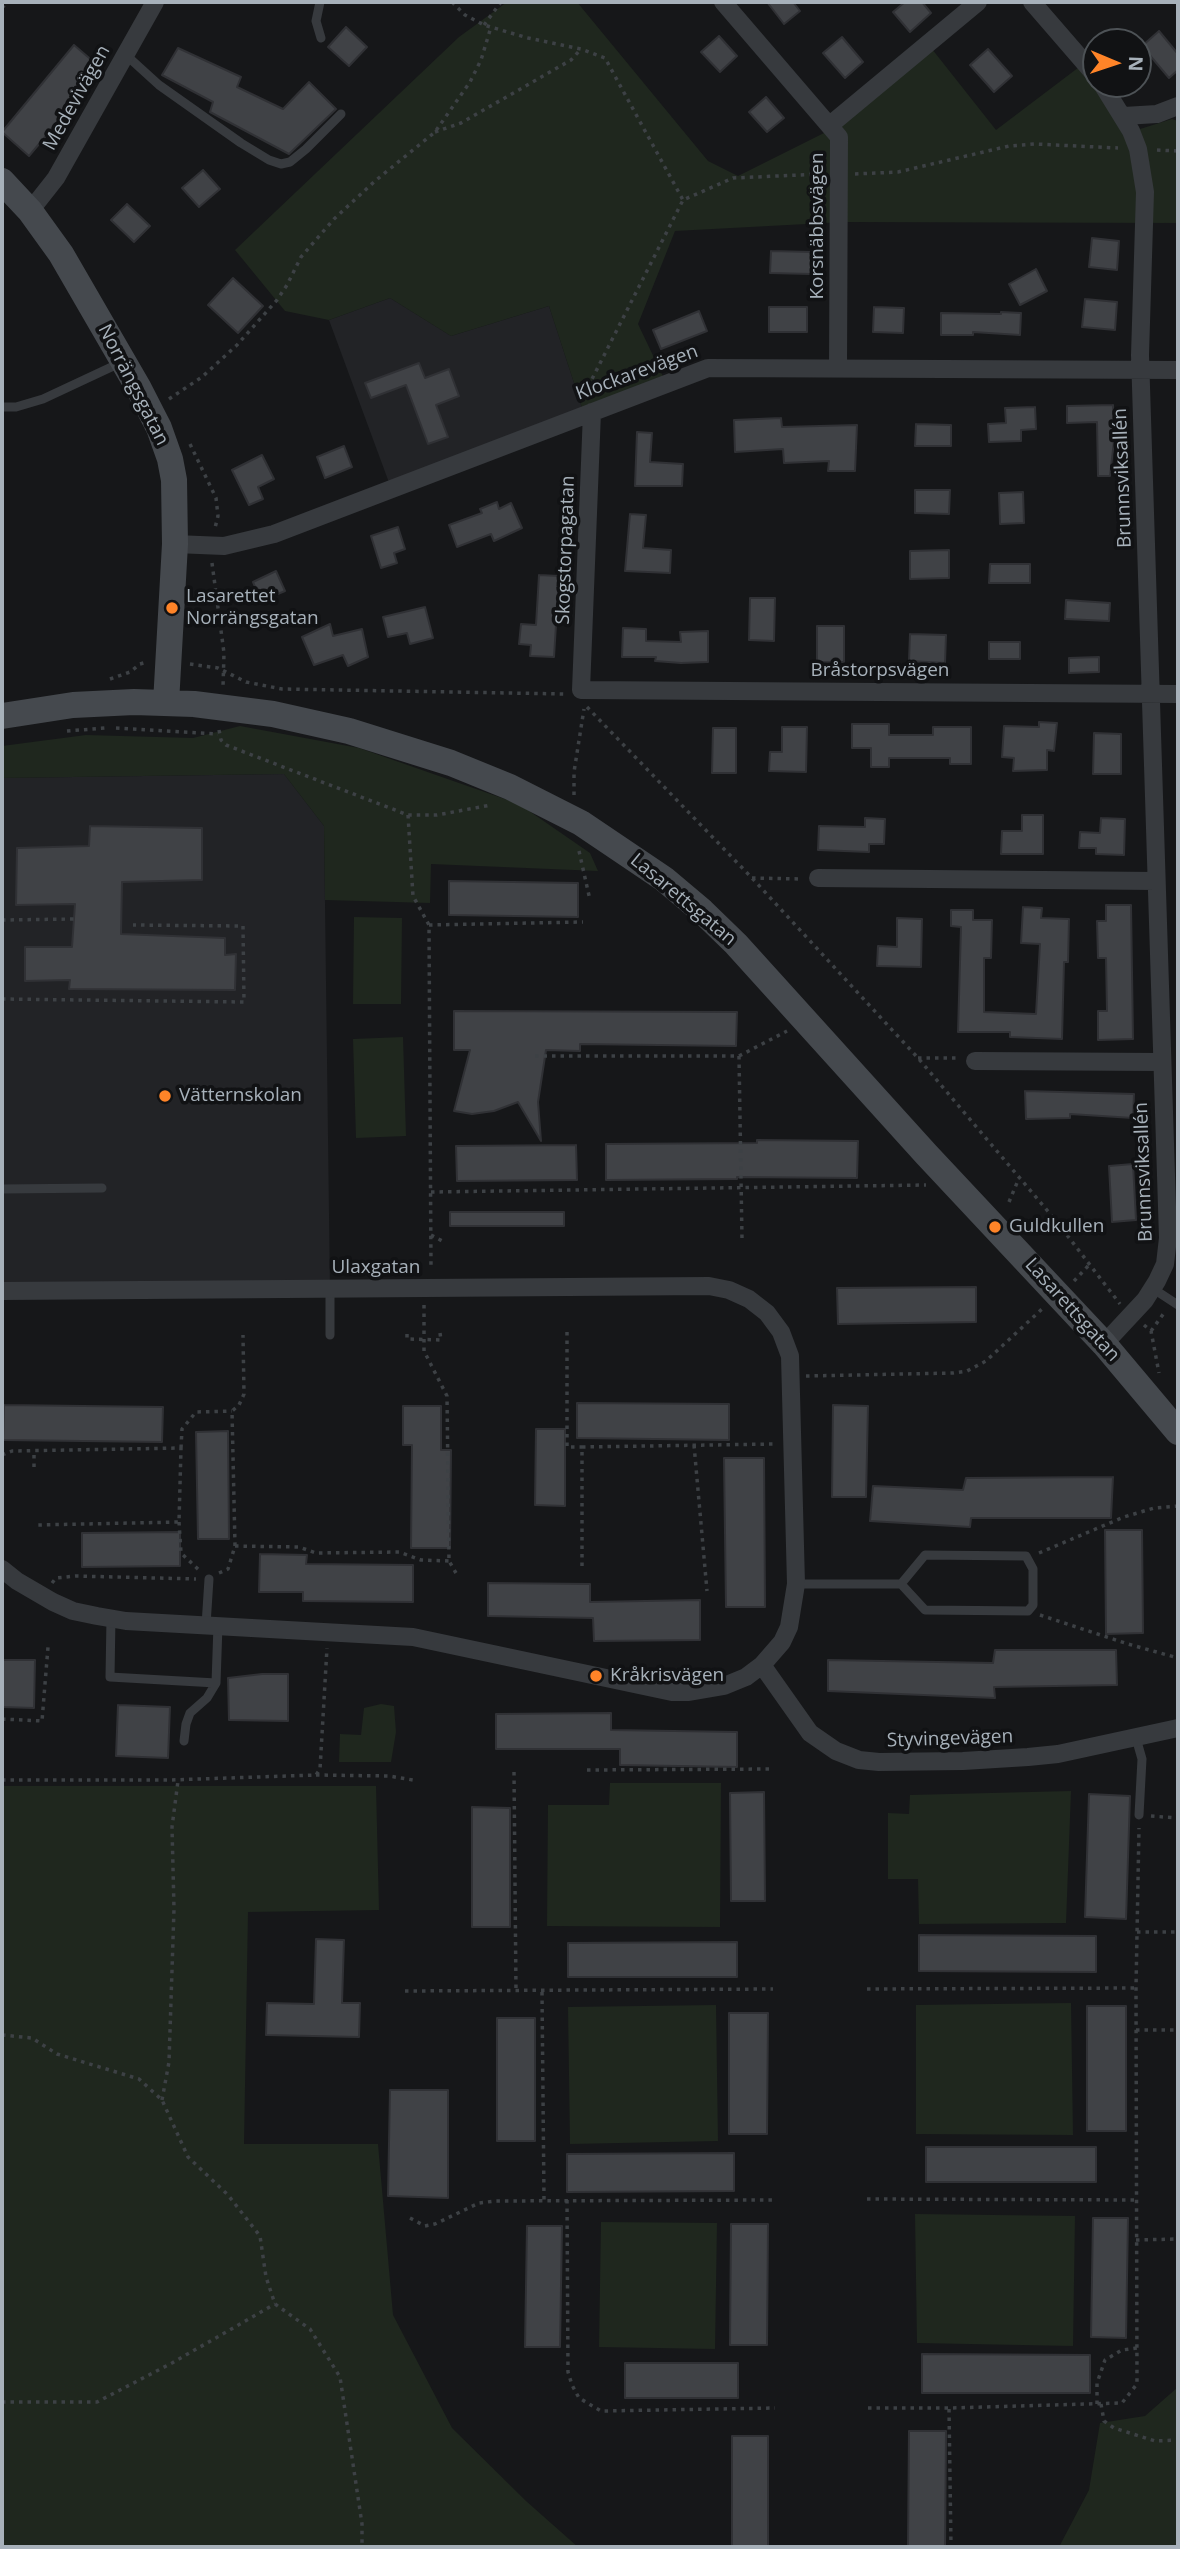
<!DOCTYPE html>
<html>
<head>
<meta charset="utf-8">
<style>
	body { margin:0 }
	#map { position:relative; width:1180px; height:2549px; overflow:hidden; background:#161719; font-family:"Open Sans",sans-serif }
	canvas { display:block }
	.frame { position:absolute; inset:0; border:4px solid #a7b1ba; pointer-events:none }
	.north { position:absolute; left:1082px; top:28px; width:70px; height:70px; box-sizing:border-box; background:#111214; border:2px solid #4d5256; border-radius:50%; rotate:92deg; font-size:19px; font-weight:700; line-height:28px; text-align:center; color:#a7b1ba }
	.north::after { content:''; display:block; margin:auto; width:24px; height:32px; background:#ff8428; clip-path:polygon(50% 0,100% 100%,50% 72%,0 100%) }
</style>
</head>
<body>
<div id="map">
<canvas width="1180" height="2549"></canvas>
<div class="frame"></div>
<div class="north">N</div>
</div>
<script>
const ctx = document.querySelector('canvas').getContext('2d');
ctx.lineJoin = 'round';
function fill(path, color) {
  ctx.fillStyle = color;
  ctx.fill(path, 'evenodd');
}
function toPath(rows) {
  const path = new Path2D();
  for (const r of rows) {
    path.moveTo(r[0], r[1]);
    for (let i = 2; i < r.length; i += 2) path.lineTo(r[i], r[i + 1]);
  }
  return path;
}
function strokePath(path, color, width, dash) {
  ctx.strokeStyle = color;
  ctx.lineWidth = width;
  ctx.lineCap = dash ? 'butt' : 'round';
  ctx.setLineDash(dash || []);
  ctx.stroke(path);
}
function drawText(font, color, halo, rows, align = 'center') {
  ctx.font = font + ' "Open Sans",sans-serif';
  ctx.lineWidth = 7;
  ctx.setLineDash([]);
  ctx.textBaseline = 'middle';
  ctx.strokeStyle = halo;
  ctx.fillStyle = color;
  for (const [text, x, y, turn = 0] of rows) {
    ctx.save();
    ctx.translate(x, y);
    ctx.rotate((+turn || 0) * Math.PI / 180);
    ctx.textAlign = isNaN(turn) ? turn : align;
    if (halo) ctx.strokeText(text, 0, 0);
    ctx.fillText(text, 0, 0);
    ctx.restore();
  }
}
fill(toPath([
	[390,298,451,336,549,306,587,423,391,488,329,320],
	[284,774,324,826,330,1291,2,1293,2,778]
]), '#222326');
fill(toPath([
	[507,2,577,2,708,161,738,176,840,125,932,49,996,130,1091,58,1140,129,1172,119,1178,121,1178,223,844,222,675,231,638,324,669,389,587,423,549,306,451,336,390,298,329,320,285,311,235,250,459,37],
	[240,726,359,748,519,804,590,853,598,871,431,864,430,903,325,900,324,826,284,774,2,778,2,746,86,735,193,738],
	[354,917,402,918,401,1004,353,1004],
	[403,1037,406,1136,356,1138,353,1039],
	[381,1704,394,1706,396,1732,391,1762,339,1762,340,1734,361,1735,364,1708],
	[610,1783,721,1783,720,1927,547,1926,548,1805,609,1805],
	[2,1786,376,1786,379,1910,248,1912,244,2144,378,2144,393,2315,452,2428,526,2501,578,2547,2,2547],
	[1071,1791,1066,1923,919,1924,918,1879,888,1879,888,1813,909,1814,910,1795],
	[1071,2003,1073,2135,916,2134,916,2005],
	[716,2005,718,2141,570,2144,568,2007],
	[915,2214,1075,2216,1073,2346,917,2343],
	[601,2222,717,2223,715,2349,599,2347],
	[1178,2387,1178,2547,1059,2547,1089,2490,1100,2423,1145,2416]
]), '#1f271e');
const building = toPath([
	[767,2,793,2,800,11,784,24,767,2],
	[905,2,922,2,931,13,910,32,893,12,905,2],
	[346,27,367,47,349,66,328,47,346,27],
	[1159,31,1178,54,1178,70,1169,78,1142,46,1159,31],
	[719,36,737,56,720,72,701,52,719,36],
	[842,37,863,62,845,78,823,53,842,37],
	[74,45,102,69,29,156,2,132,74,45],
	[178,48,241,77,237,87,283,109,309,82,336,109,289,154,210,112,213,102,162,75,178,48],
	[988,49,1012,76,994,92,970,65,988,49],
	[766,97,784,118,767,132,749,112,766,97],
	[203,170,220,189,199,207,182,188,203,170],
	[127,204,150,226,134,242,111,220,127,204],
	[1092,238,1119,241,1117,270,1089,267,1092,238],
	[771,251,812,252,811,274,770,273,771,251],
	[1036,269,1047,291,1020,305,1009,284,1036,269],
	[233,278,263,306,238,333,208,305,233,278],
	[1085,299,1117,302,1115,330,1082,327,1085,299],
	[769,307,807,307,807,332,769,332,769,307],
	[874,307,904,308,903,333,873,332,874,307],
	[699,311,707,331,661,349,653,330,699,311],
	[1001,312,1021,313,1020,335,973,332,973,335,941,335,941,313,1001,314,1001,312],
	[419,363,425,378,449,369,459,396,436,405,448,437,428,444,406,385,371,398,365,383,419,363],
	[1113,405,1114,441,1110,476,1098,476,1097,422,1067,423,1067,406,1113,405],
	[1035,407,1036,429,1021,430,1021,441,989,442,988,424,1006,423,1005,408,1035,407],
	[781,418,782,427,857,425,855,471,828,471,829,461,784,463,783,449,735,452,734,420,781,418],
	[916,424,951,425,951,446,915,446,916,424],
	[637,432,652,433,650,462,683,464,682,486,635,486,637,432],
	[344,446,352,467,325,478,317,457,344,446],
	[262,455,274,479,258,487,263,499,249,505,232,470,262,455],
	[915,490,950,490,949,514,915,513,915,490],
	[1023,492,1024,523,1000,524,999,493,1023,492],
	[497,502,499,509,511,503,522,528,494,541,491,534,457,547,449,525,482,513,480,509,497,502],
	[630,514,646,515,643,548,671,550,670,573,625,571,630,514],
	[398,527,405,549,394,553,397,563,381,568,371,536,398,527],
	[949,550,949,578,910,579,910,551,949,550],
	[990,564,1030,564,1030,583,989,583,990,564],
	[276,571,285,591,261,601,253,582,276,571],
	[539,575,559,576,554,657,530,656,531,645,519,644,521,624,536,625,539,575],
	[750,598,775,598,774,641,749,640,750,598],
	[1066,600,1110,603,1109,621,1065,619,1066,600],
	[425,607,433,638,410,644,407,633,388,637,383,617,425,607],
	[330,624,333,636,362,629,368,657,348,666,343,655,314,665,302,637,330,624],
	[817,626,844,626,844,662,817,662,817,626],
	[623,628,646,629,646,641,681,642,680,632,708,631,708,662,681,663,655,661,656,657,622,657,623,628],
	[910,634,946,635,945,663,909,661,910,634],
	[989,642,1020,642,1020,659,989,659,989,642],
	[1099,657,1099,672,1069,673,1069,658,1099,657],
	[1039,722,1057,723,1054,751,1047,750,1047,770,1013,771,1014,758,1002,757,1004,726,1039,727,1039,722],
	[852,724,889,724,889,735,933,735,933,727,971,727,971,764,950,764,950,758,889,758,889,767,871,767,871,748,852,748,852,724],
	[782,727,807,727,806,772,769,771,770,752,782,752,782,727],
	[713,728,736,728,736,773,712,773,713,728],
	[1094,733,1121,734,1121,774,1093,774,1094,733],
	[1022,815,1043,815,1043,854,1001,854,1002,831,1022,831,1022,815],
	[865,818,885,819,884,844,869,844,869,852,818,850,819,826,865,827,865,818],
	[1101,818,1125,819,1124,855,1096,854,1096,848,1079,848,1080,832,1100,833,1101,818],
	[90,826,202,828,202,880,122,882,121,934,225,938,225,955,236,954,235,990,69,989,70,980,25,981,25,947,72,947,75,904,16,905,17,848,89,846,90,826],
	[449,881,578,883,578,917,449,915,449,881],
	[1106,905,1131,905,1133,1039,1098,1040,1098,1011,1107,1011,1106,958,1098,958,1097,921,1106,921,1106,905],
	[1023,907,1042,908,1041,918,1069,919,1068,962,1064,962,1062,1039,1010,1037,1010,1032,958,1032,961,927,951,926,951,910,973,910,973,920,992,920,991,958,984,958,984,1012,1036,1014,1040,944,1021,943,1023,907],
	[897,918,922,919,921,967,877,966,878,946,897,947,897,918],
	[454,1011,737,1012,736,1046,580,1044,580,1051,546,1050,538,1102,541,1141,518,1102,494,1111,472,1114,454,1111,470,1050,454,1050,454,1011],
	[1025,1091,1134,1094,1133,1118,1070,1114,1070,1118,1026,1119,1025,1091],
	[757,1140,858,1141,857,1178,737,1177,737,1179,606,1180,606,1144,757,1143,757,1140],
	[576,1145,577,1180,457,1181,456,1146,576,1145],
	[1133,1164,1136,1220,1112,1222,1109,1166,1133,1164],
	[450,1212,564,1212,564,1226,450,1226,450,1212],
	[976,1287,976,1322,838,1324,837,1288,976,1287],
	[577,1403,729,1404,729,1440,577,1438,577,1403],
	[4,1405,163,1407,162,1442,3,1440,4,1405],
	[833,1405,868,1406,866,1497,832,1497,833,1405],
	[403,1406,441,1406,441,1450,451,1450,450,1548,411,1548,412,1445,403,1445,403,1406],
	[536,1429,565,1429,565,1506,535,1505,536,1429],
	[228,1431,229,1539,198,1539,196,1432,228,1431],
	[724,1458,764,1458,765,1607,726,1607,724,1458],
	[1113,1477,1111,1518,971,1518,970,1527,870,1521,873,1486,963,1490,966,1478,1113,1477],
	[1105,1530,1142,1530,1143,1633,1106,1634,1105,1530],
	[180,1532,180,1566,82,1567,82,1533,180,1532],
	[260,1554,307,1555,306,1564,413,1565,413,1602,303,1601,303,1592,259,1592,260,1554],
	[488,1583,590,1584,590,1602,700,1600,700,1640,594,1641,593,1618,488,1616,488,1583],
	[995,1650,1116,1650,1117,1685,994,1687,995,1698,828,1691,828,1660,993,1663,995,1650],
	[2,1660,35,1660,34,1708,2,1707,2,1660],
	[262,1674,288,1674,288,1721,229,1720,228,1678,262,1674],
	[118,1705,170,1707,168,1758,116,1756,118,1705],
	[611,1713,611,1730,737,1732,737,1767,620,1765,620,1749,496,1749,496,1714,611,1713],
	[764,1792,765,1901,731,1901,730,1793,764,1792],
	[1089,1794,1130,1796,1126,1919,1085,1917,1089,1794],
	[472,1807,510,1808,510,1927,472,1927,472,1807],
	[919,1935,1096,1936,1096,1972,919,1971,919,1935],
	[316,1939,344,1940,342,2003,360,2003,359,2037,266,2035,267,2003,314,2004,316,1939],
	[737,1942,737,1977,568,1977,568,1943,737,1942],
	[1087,2006,1126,2006,1126,2131,1087,2131,1087,2006],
	[729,2013,768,2013,767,2134,729,2134,729,2013],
	[497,2018,535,2018,535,2141,497,2141,497,2018],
	[390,2090,448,2090,448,2198,388,2196,390,2090],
	[926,2147,1096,2147,1096,2182,926,2182,926,2147],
	[734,2153,734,2191,567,2192,567,2154,734,2153],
	[1093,2218,1128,2218,1126,2338,1091,2337,1093,2218],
	[731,2224,768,2224,767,2345,730,2345,731,2224],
	[527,2226,562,2226,560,2347,525,2347,527,2226],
	[922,2354,1090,2355,1090,2393,922,2393,922,2354],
	[625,2363,738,2363,738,2398,625,2398,625,2363],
	[909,2431,946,2431,945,2547,908,2547,909,2431],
	[732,2436,768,2436,768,2547,732,2547,732,2436]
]);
fill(building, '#404246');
strokePath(building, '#303135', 2);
strokePath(toPath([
	[452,2,465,15,484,25,528,38,581,49,605,58,683,200],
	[2,8,7,2],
	[484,25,501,2],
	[435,132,461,123,571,60,581,49],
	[1157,150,1178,151],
	[855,174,898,172,1009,146,1035,144,1118,148],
	[587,395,591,381,683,200,733,178,823,174],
	[169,399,202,377,237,345,277,300,287,285,301,257,334,219,375,181,435,132,470,82,481,60,491,27],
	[190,444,216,498,218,516,215,528],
	[212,563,224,653,223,687],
	[190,664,218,668,246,682,282,689,566,694],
	[110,679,130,672,140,664,147,662],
	[587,707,752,878,918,1058,1057,1222,1120,1304],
	[116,728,218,734],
	[219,730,221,740,226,745,408,815,437,815,491,805],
	[67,731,105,728],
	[574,795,574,772,584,709],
	[408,815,413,896,429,925,431,1269],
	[579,851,590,900],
	[752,878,802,879],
	[2,920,74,919],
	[429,925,583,922],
	[2,999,244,1002,243,926,133,925],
	[535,1056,739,1056,742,1239],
	[739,1056,787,1031],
	[918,1058,959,1058],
	[431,1192,926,1185],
	[1009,1202,1019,1178],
	[431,1235,446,1243],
	[1074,1281,1089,1265],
	[424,1305,424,1351,447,1396,449,1561,456,1573],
	[1144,1325,1151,1331,1159,1373],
	[1151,1331,1164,1313],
	[567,1332,567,1447,582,1447],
	[407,1334,407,1339,441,1340,440,1333],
	[806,1376,953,1373,967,1371,986,1361,1042,1309],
	[694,1445,707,1591],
	[181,1448,182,1429,196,1412,232,1411],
	[1178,1452,1178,1536],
	[2,1455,12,1451,181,1448,179,1522,36,1525],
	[34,1467,34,1450],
	[179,1522,181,1553,200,1571],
	[235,1546,299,1547,316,1553,399,1552,421,1560,449,1561],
	[1039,1553,1124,1517,1154,1508,1178,1506],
	[582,1566,582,1447,774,1444],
	[219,1573,228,1569,235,1546,232,1411,239,1405,244,1394,243,1335],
	[52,1583,56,1578,76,1576,196,1579],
	[1040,1615,1128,1644,1178,1658],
	[2,1719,42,1721,48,1647],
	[587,1770,772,1769],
	[514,1772,516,1992],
	[316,1775,389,1776,413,1780],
	[2,1780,170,1780,316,1775,320,1769,327,1648],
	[1151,1816,1178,1818],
	[1137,1932,1178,1932],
	[867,1989,1136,1988],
	[405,1991,773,1989],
	[542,1992,544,2200],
	[1136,2030,1178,2030],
	[2,2035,32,2038,57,2054,139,2079,162,2100,188,2157,228,2195,260,2236,266,2277,275,2304,310,2329,340,2377,362,2524,362,2547],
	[162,2100,169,2062,174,1909,172,1827,178,1781],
	[867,2199,1136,2200],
	[567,2200,568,2372,572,2385,579,2398,601,2411,775,2408],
	[410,2218,425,2226,435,2224,479,2203,495,2201,775,2200],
	[1136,2240,1178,2239],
	[2,2402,97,2402,172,2363,275,2304],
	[1097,2404,1097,2383,1105,2360,1122,2350,1137,2348],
	[1101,2404,1104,2421,1114,2428,1155,2441,1178,2440],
	[868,2408,949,2408,1122,2403,1137,2384,1136,1988,1139,1828],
	[949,2409,951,2547]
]), '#3d4145', 3.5, [3.5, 5]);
strokePath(toPath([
	[320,2,316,21,321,38],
	[126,55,159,85,241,143,269,160,281,164,290,162,306,149,341,114],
	[2,407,16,407,43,399,120,363],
	[2,1189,102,1188],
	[1152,1288,1178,1305],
	[330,1289,330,1335],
	[796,1584,901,1584,925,1610,1028,1611,1033,1605,1033,1569,1026,1556,925,1555,901,1584],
	[111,1618,110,1677,216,1683],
	[206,1625,209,1579],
	[1136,1738,1142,1759,1139,1815],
	[184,1741,186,1724,190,1713,207,1698,216,1683,218,1625]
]), '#373a3e', 9);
strokePath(toPath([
	[723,2,839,137,838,367],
	[1032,2,1096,76],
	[1102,84,1131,131,1138,149,1145,192,1140,355,1168,1238,1165,1264,1157,1281,1145,1300,1104,1344],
	[1124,116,1157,114,1178,106],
	[830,125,978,2],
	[30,211,56,178,155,2],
	[592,412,581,690,1178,694],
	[175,544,224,546,274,534,708,368,1178,370],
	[818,878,1156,881],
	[975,1061,1161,1062],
	[2,1291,709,1286,729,1290,749,1299,767,1313,781,1332,790,1356,796,1584,789,1627,782,1642,762,1665,746,1677,724,1686,689,1692,672,1692,413,1637,126,1621,97,1616,73,1611,53,1602,17,1581,2,1569],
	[762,1665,810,1733,836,1751,859,1760,879,1762,963,1761,1028,1757,1058,1754,1178,1728]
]), '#373a3e', 18);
strokePath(toPath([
	[2,181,30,211,61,254,138,387,159,428,170,459,174,480,175,544,166,703],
	[2,716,73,705,134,702,194,704,273,714,349,731,451,763,510,787,581,823,664,879,702,911,736,944,926,1154,1104,1344,1178,1432]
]), '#45494e', 26);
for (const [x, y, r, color] of [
	[172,608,7,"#ff8428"],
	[165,1096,7,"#ff8428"],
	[995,1227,7,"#ff8428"],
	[596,1676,7,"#ff8428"]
]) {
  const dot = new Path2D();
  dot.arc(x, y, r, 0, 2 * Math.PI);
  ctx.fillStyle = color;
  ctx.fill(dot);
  strokePath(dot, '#111214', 2.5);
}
drawText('19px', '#a7b1ba', '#111214', [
	["Medevivägen",77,98,-61],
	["Korsnäbbsvägen",818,226,-90],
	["Klockarevägen",637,373,-20],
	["Norrängsgatan",133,385,63],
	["Brunnsviksallén",1123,478,-92],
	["Skogstorpagatan",566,550,-88],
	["Bråstorpsvägen",880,671],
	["Lasarettsgatan",683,900,40],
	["Brunnsviksallén",1144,1172,-92],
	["Ulaxgatan",376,1268],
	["Lasarettsgatan",1072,1310,48],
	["Styvingevägen",950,1739,-2]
]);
drawText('19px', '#a7b1ba', '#111214', [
	["Lasarettet",186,597],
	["Norrängsgatan",186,619],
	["Vätternskolan",179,1096],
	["Guldkullen",1009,1227],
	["Kråkrisvägen",610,1676]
], 'left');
</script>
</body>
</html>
